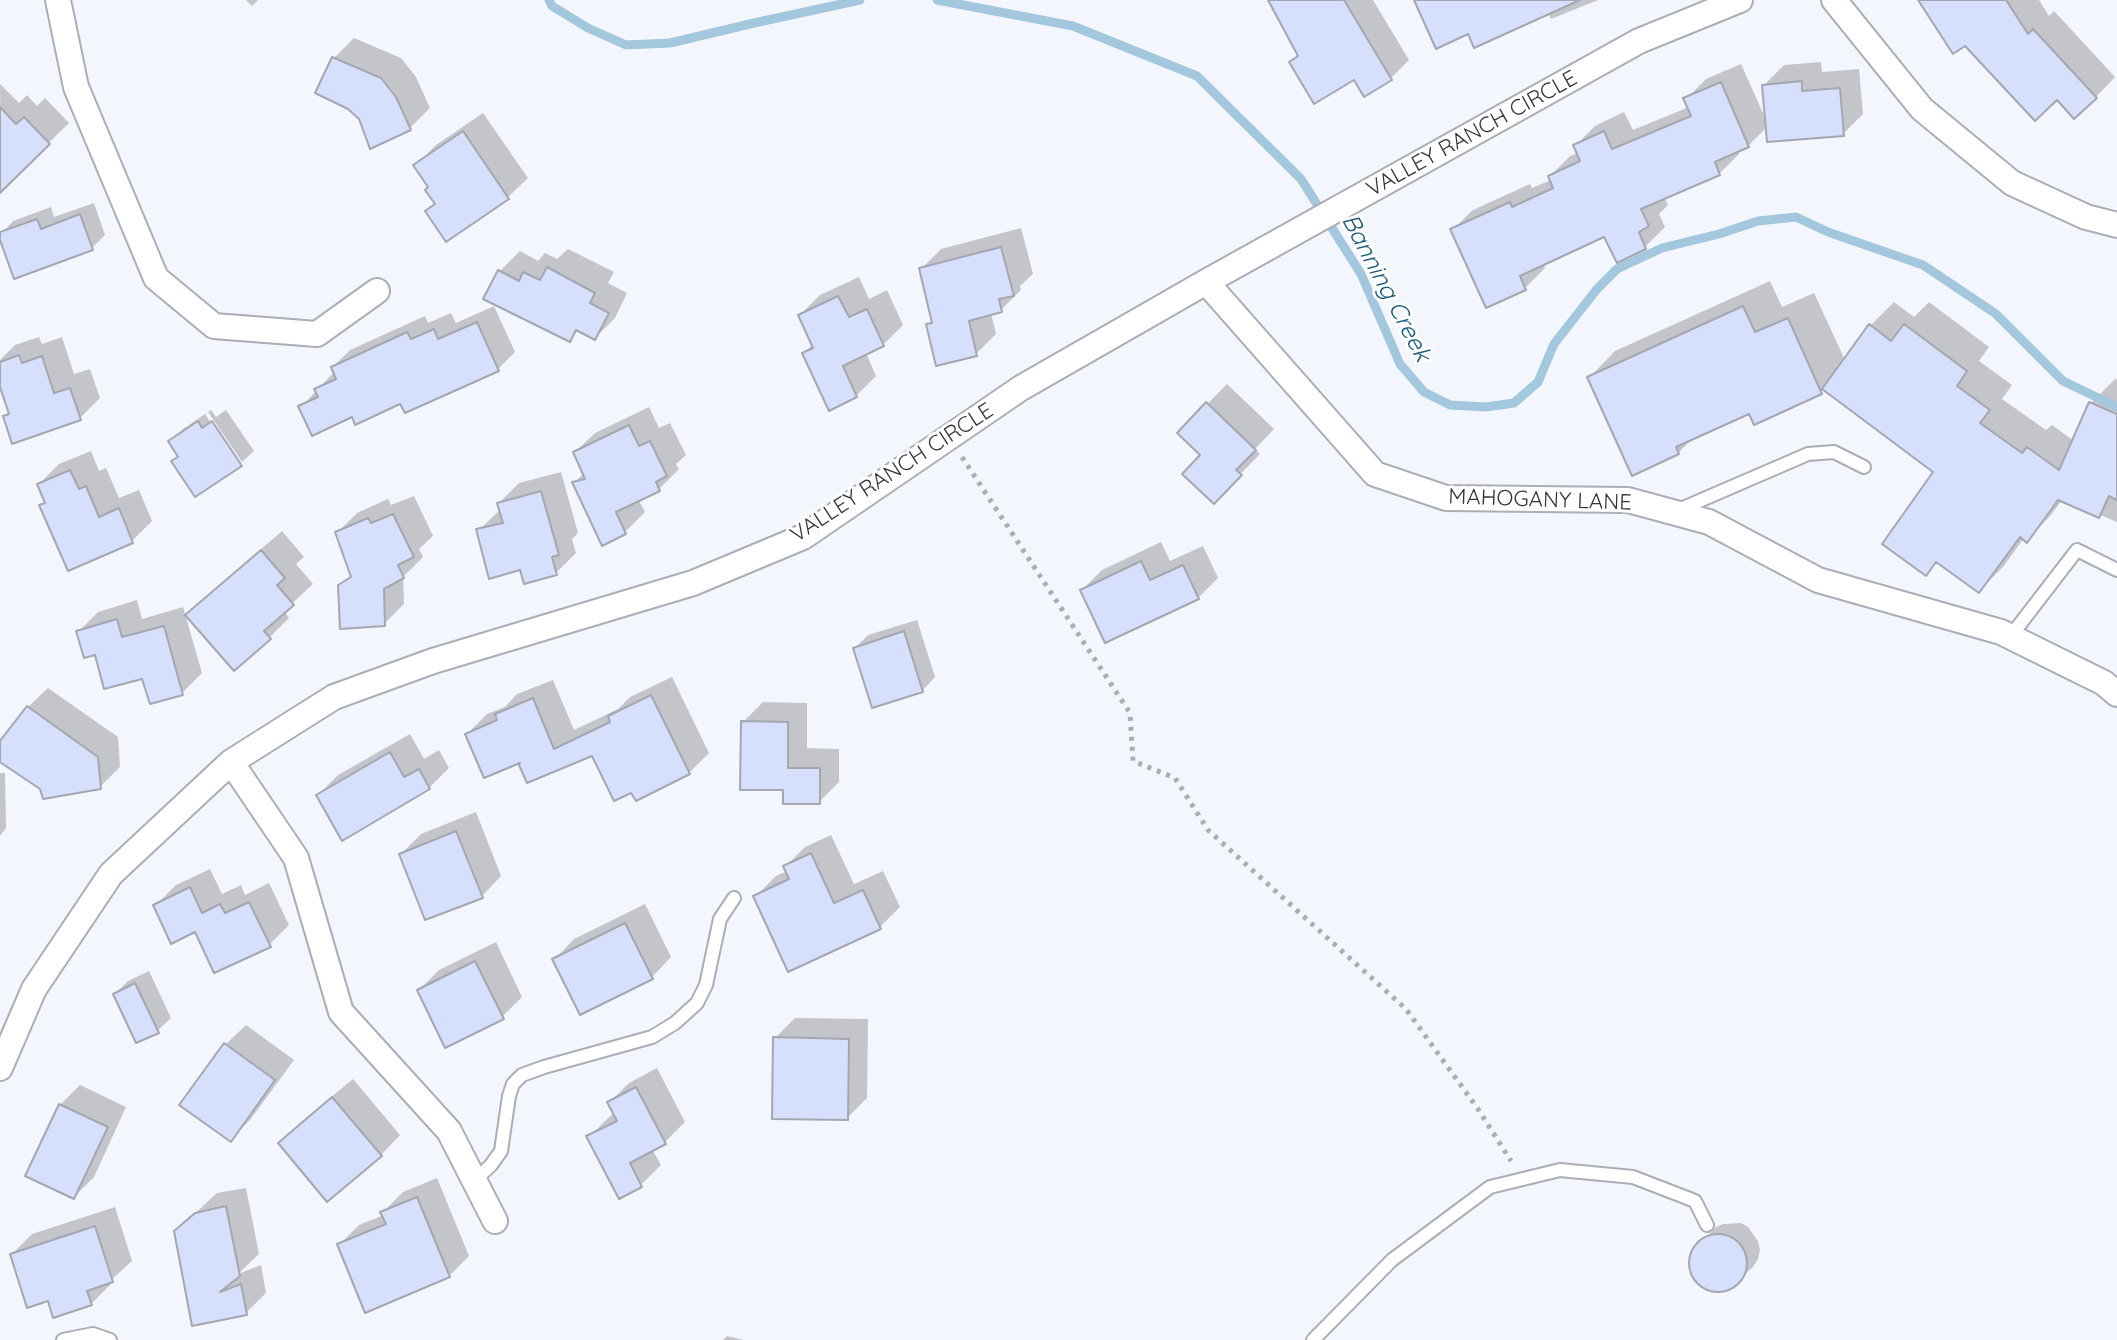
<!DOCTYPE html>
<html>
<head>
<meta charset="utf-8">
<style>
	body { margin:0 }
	canvas { display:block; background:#f4f6fe }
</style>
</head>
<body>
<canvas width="2117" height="1340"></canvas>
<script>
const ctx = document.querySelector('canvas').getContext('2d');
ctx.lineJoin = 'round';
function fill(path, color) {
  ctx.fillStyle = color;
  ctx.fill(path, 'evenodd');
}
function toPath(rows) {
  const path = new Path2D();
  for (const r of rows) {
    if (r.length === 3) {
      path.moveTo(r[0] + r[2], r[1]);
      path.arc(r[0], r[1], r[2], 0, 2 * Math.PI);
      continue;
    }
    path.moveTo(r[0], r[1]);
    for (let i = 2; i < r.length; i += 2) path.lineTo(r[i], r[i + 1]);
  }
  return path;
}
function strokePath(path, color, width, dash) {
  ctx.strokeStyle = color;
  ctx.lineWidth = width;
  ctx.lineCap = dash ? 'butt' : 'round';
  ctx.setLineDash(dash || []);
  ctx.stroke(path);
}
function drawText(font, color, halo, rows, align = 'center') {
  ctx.font = font + ' Quicksand,sans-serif';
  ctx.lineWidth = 6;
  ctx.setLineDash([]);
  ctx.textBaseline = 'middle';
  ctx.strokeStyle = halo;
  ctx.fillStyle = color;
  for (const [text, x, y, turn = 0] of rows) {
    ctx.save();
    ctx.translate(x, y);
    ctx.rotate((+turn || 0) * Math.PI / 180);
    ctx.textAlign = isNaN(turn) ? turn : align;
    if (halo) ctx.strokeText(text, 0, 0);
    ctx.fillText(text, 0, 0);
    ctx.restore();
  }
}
fill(toPath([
	[246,0,258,0,252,6],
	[1271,0,1373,0,1409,60,1391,78,1355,77,1291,62,1299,54],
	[1423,0,1598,0,1551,19,1548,12,1469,32],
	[1925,0,2039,0,2049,16,2054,11,2115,77,2096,97,2057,98],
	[354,38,401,58,416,77,430,108,410,128,372,146,334,58],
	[1821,62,1822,72,1859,69,1863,114,1843,134,1768,126,1748,146,1738,150,1739,154,1719,174,1664,197,1668,205,1659,214,1665,227,1645,247,1618,261,1605,235,1543,264,1545,268,1525,288,1453,229,1473,210,1530,184,1532,188,1551,180,1550,176,1570,156,1578,153,1575,146,1595,126,1624,112,1633,130,1689,107,1686,99,1706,79,1741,64,1767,122,1764,85,1784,65],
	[0,84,19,103,27,95,37,106,45,98,69,123,1,189],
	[483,113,528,178,508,197,428,211,436,203,430,187,416,165,436,145],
	[94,203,105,235,92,248,0,235,13,221,51,207,54,217],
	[1021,228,1033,274,1020,286,1021,290,1001,310,991,313,996,334,976,354,928,325,934,319,921,269,941,249],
	[568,249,614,272,608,283,627,293,615,318,595,338,579,330,569,339,500,271,520,251,538,261,545,253,557,259],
	[859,277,869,299,887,290,903,325,883,345,866,353,876,376,856,396,804,353,813,344,800,315,820,295],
	[1770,281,1782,307,1814,293,1845,360,1870,326,1894,302,1914,317,1929,302,1989,347,1979,361,2012,385,2002,399,2046,430,2052,425,2074,441,2091,403,2115,379,2117,380,2117,522,2063,499,2050,516,2027,540,2024,538,2003,567,1979,591,1938,561,1926,573,1936,471,1825,389,1821,392,1750,412,1694,437,1678,453,1589,378,1615,351],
	[494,306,515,352,498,369,402,401,353,415,301,407,335,371,333,367,350,350,425,316,428,323,451,313,456,323],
	[39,337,42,344,62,337,74,374,90,369,100,398,80,418,5,417,10,412,0,381,0,360,15,345],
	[1227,384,1274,429,1255,449,1260,454,1214,501,1203,455,1179,433],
	[649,407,659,428,670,423,686,455,676,464,679,469,659,489,638,499,645,512,625,532,574,483,584,473,575,452,595,433],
	[211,410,216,417,226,410,254,451,242,462,208,412],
	[205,414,239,464,180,456,170,442,183,429],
	[91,451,99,471,106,468,119,498,139,490,152,521,132,541,69,568,42,506,46,501,39,484,59,464],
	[561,472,578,533,572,539,576,553,556,573,522,568,479,530,501,509,499,503,519,483],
	[414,496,433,536,419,549,423,557,403,577,404,604,384,624,340,586,352,574,337,533,357,513,388,499,391,505],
	[282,531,304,557,296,564,313,584,284,611,289,618,269,638,188,615,208,595],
	[1161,542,1170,561,1203,546,1218,578,1198,598,1082,590,1102,570],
	[137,600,142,619,183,607,202,673,182,693,96,653,78,632,98,612],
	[917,620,935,677,922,691,855,648,868,635],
	[672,677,709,753,689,773,593,754,524,759,467,734,487,714,505,707,517,694,553,680,574,730,618,709,630,697],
	[48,688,118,737,120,767,100,787,0,760,0,745,28,707],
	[763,702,807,703,807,748,839,749,839,782,819,802,785,788,743,722],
	[410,734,424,759,439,750,449,768,429,788,318,795,338,775],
	[0,773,5,773,6,828,0,836],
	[476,812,501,876,482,896,401,854,421,834],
	[831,835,854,884,883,871,900,907,880,927,756,896,776,876,787,871,785,867,805,847],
	[210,869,222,894,241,885,245,895,269,883,289,925,269,945,196,930,156,905,176,885],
	[645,904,671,957,652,977,555,959,574,939],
	[496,942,522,997,502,1017,419,990,439,970],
	[149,971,171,1018,157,1031,115,994,128,981],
	[795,1018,868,1019,867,1098,847,1118,775,1038],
	[246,1025,294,1060,250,1120,230,1140,226,1044],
	[657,1068,685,1122,665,1142,652,1149,661,1165,641,1185,589,1137,609,1117,615,1113,609,1103,629,1083],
	[353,1079,400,1135,381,1155,281,1143,300,1123],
	[80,1085,126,1107,94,1177,74,1197,60,1105],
	[437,1178,469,1256,449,1276,339,1245,359,1225,384,1215,383,1212,403,1192],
	[246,1188,259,1254,238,1274,261,1265,266,1293,246,1313,194,1324,176,1231,217,1193],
	[115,1207,132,1261,110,1281,111,1284,91,1304,50,1298,12,1254,32,1234],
	[1741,1223,1748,1227,1758,1241,1760,1250,1758,1259,1753,1267,1731,1287,1713,1290,1698,1280,1692,1264,1692,1256,1702,1242,1716,1227,1723,1224],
	[727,1336,744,1340,723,1340]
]), '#0003');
strokePath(toPath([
	[549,0,552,6,588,28,626,45,670,43,754,23,860,0],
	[937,0,1073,26,1197,76,1301,179,1361,274,1400,364,1424,392,1450,405,1486,407,1514,403,1538,382,1554,344,1597,289,1617,269,1662,248,1719,234,1758,221,1796,217,1828,232,1923,265,1996,314,2063,381,2117,407]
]), '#a3c8de', 9);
const building = toPath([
	[1268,0,1344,0,1392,80,1364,97,1354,80,1314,104,1289,62,1298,56,1268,0],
	[1414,0,1580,0,1474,48,1468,34,1436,49,1414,0],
	[1918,0,2006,0,2028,34,2033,29,2097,98,2074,119,2057,100,2035,121,1965,46,1953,54,1918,0],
	[332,57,381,78,396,97,411,130,370,149,359,119,348,109,315,93,332,57],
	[1802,81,1802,91,1840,88,1844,136,1767,142,1762,85,1802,81],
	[1721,82,1749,147,1715,162,1720,175,1641,209,1649,226,1639,232,1646,249,1617,263,1604,237,1520,276,1526,290,1486,308,1450,229,1510,202,1512,207,1553,188,1548,176,1580,161,1573,145,1604,131,1612,149,1691,116,1683,98,1721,82],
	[0,107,16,124,24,117,50,144,0,193,0,107],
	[463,131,509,199,446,242,425,211,435,204,425,190,428,187,413,165,463,131],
	[80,214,93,250,14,279,0,240,0,232,37,219,41,229,80,214],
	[1001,247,1014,296,999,299,1002,312,969,321,977,356,936,366,926,324,932,323,919,268,1001,247],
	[547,267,595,293,590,303,609,313,595,340,576,330,570,342,483,299,498,270,519,281,523,272,540,280,547,267],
	[838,296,849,317,867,309,884,346,843,366,857,397,829,411,802,353,813,348,798,315,838,296],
	[1743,306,1755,332,1788,318,1822,394,1754,425,1749,414,1676,447,1679,454,1632,476,1587,377,1743,306],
	[477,322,499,371,405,413,400,404,355,425,352,417,312,436,298,406,318,397,314,389,336,379,331,367,407,332,411,339,434,329,438,339,477,322],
	[1869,324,1891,341,1904,324,1967,371,1957,386,1990,410,1980,423,2022,453,2027,447,2059,470,2089,402,2117,414,2117,500,2109,496,2099,518,2058,500,2027,543,2020,537,1979,593,1936,562,1926,576,1882,544,1933,472,1822,389,1869,324],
	[19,355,22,363,42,356,54,393,70,388,81,420,12,444,3,416,9,414,0,387,0,362,19,355],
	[1206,402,1256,450,1236,470,1242,475,1214,504,1182,474,1200,455,1177,433,1206,402],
	[198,421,202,428,212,421,242,466,195,497,171,461,178,457,168,441,198,421],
	[629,425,639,446,650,441,667,476,656,482,660,491,616,512,626,534,602,546,572,482,585,479,573,452,629,425],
	[70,470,79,489,86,486,99,517,119,508,133,543,68,571,39,505,45,503,37,484,70,470],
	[541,491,559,555,552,557,557,575,524,584,520,570,489,579,476,529,503,523,497,503,541,491],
	[393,514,414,557,398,565,404,578,384,589,385,626,340,629,338,585,351,577,335,532,368,518,371,523,393,514],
	[261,550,285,578,277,585,294,605,264,631,271,639,234,671,185,615,261,550],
	[1141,561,1150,580,1183,565,1199,599,1105,643,1080,590,1141,561],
	[117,619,122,637,164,626,183,695,150,704,142,679,104,689,95,655,84,658,76,631,117,619],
	[904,631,923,692,872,708,853,648,904,631],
	[651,695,690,774,636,801,631,793,614,801,592,756,527,783,519,765,520,763,484,778,465,734,497,720,495,714,533,698,554,749,610,722,608,716,651,695],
	[27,706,98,757,101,789,43,799,40,789,0,762,0,741,27,706],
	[741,721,788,722,788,768,820,768,820,804,783,804,783,790,740,790,741,721],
	[390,752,404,777,419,769,430,789,342,841,316,795,390,752],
	[456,831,483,898,425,920,399,854,456,831],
	[811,853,834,903,863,890,881,929,788,972,753,896,789,879,783,866,811,853],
	[190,887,202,913,220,904,225,913,249,902,271,947,214,973,195,932,171,944,153,905,190,887],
	[625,923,653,979,580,1015,552,959,625,923],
	[475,961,504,1019,445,1048,417,990,475,961],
	[135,983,159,1033,136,1043,113,994,135,983],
	[773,1037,849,1039,848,1120,772,1119,773,1037],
	[224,1043,275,1080,231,1142,179,1105,224,1043],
	[636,1087,666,1144,630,1163,642,1187,619,1199,586,1136,617,1121,607,1102,636,1087],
	[332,1097,382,1156,327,1202,278,1143,332,1097],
	[59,1104,108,1127,74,1199,25,1176,59,1104],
	[417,1197,450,1277,365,1313,337,1244,386,1224,380,1212,417,1197],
	[226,1206,240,1276,220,1292,241,1284,247,1315,192,1326,174,1231,195,1213,226,1206],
	[95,1226,113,1282,87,1291,92,1305,53,1318,48,1301,27,1308,10,1254,95,1226],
	[1718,1263,29]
]);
fill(building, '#d6dffb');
strokePath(building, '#a4a7b0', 2);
const service = toPath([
	[1676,511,1808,454,1834,452,1864,467],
	[2010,637,2077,550,2117,570],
	[475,1180,491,1165,501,1151,509,1096,513,1084,522,1075,544,1067,652,1037,675,1023,697,1003,706,985,720,919,734,898],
	[63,1340,93,1334,110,1340],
	[1313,1340,1392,1260,1490,1187,1560,1170,1633,1177,1695,1201,1707,1225]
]);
const minor = toPath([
	[58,0,76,87,156,278,214,326,317,334,377,291],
	[1834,0,1922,109,2012,183,2086,217,2117,225],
	[1206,282,1375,474,1446,498,1628,500,1709,522,1818,580,2001,632,2104,683,2117,694],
	[231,762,296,858,341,1012,449,1131,495,1221],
	[0,1068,34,989,111,874,231,762,334,697,433,661,693,583,803,537,1021,388,1206,282,1639,41,1740,0]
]);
strokePath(service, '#abadb7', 16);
strokePath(minor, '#abadb7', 28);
strokePath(toPath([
	[962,457,1130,713,1133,761,1175,778,1208,830,1406,1009,1478,1109,1511,1161]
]), '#abadb3', 5, [4, 6]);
strokePath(service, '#fff', 12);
strokePath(minor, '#fff', 24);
drawText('22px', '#323437', '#fff', [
	["VALLEY RANCH CIRCLE",1472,134,-29],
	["VALLEY RANCH CIRCLE",892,473,-33],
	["MAHOGANY LANE",1540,500,2]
]);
drawText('italic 24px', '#185a78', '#fff', [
	["Banning Creek",1386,288,62]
]);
</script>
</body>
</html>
